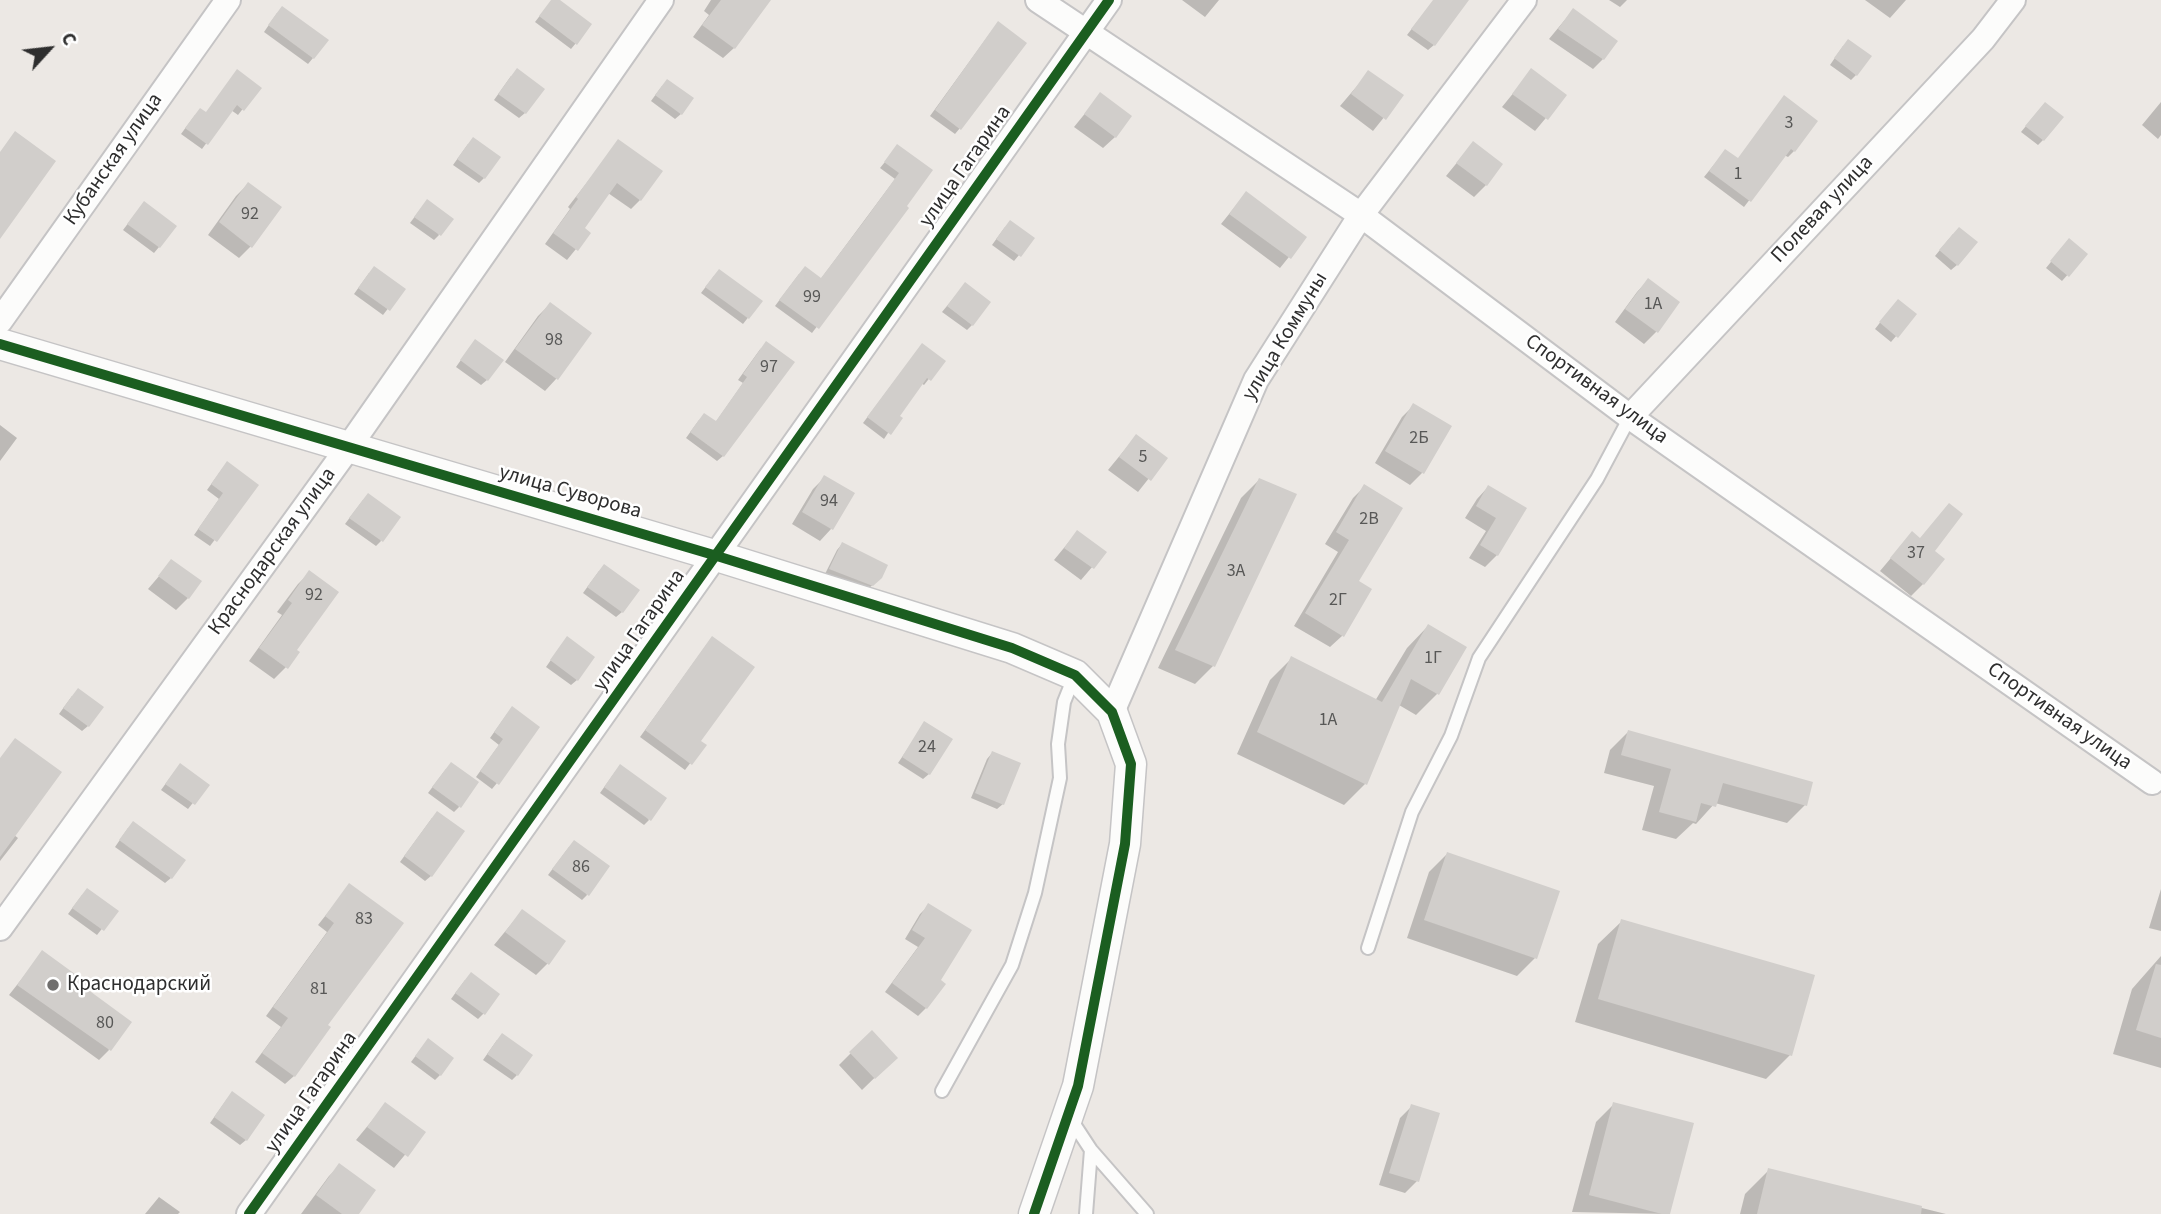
<!DOCTYPE html>
<html>
<head>
<meta charset="utf-8">
<style>
	body { margin:0 }
	#map { position:relative; width:2161px; height:1214px; overflow:hidden; background:#ece8e4; font-family:"Source Sans 3",sans-serif }
	canvas { display:block }
	.north { position:absolute; left:14px; top:14px; width:70px; height:70px; -webkit-text-stroke:5px #fff; paint-order:stroke; rotate:63deg; font-size:19px; font-weight:700; line-height:28px; text-align:center; color:#2e2e2e }
	.north::after { content:''; display:block; margin:auto; width:24px; height:32px; background:#2e2e2e; clip-path:polygon(50% 0,100% 100%,50% 72%,0 100%) }
</style>
</head>
<body>
<div id="map">
<canvas width="2161" height="1214"></canvas>
<div class="north">С</div>
</div>
<script>
const ctx = document.querySelector('canvas').getContext('2d');
ctx.lineJoin = 'round';
function fill(path, color) {
  ctx.fillStyle = color;
  ctx.fill(path, 'evenodd');
}
function toPath(rows) {
  const path = new Path2D();
  for (const r of rows) {
    path.moveTo(r[0], r[1]);
    for (let i = 2; i < r.length; i += 2) path.lineTo(r[i], r[i + 1]);
  }
  return path;
}
function strokePath(path, color, width, dash) {
  ctx.strokeStyle = color;
  ctx.lineWidth = width;
  ctx.lineCap = dash ? 'butt' : 'round';
  ctx.setLineDash(dash || []);
  ctx.stroke(path);
}
function drawText(font, color, halo, rows, align = 'center') {
  ctx.font = font + ' "Source Sans 3",sans-serif';
  ctx.lineWidth = 5;
  ctx.setLineDash([]);
  ctx.textBaseline = 'middle';
  ctx.strokeStyle = halo;
  ctx.fillStyle = color;
  for (const [text, x, y, turn = 0] of rows) {
    ctx.save();
    ctx.translate(x, y);
    ctx.rotate((+turn || 0) * Math.PI / 180);
    ctx.textAlign = isNaN(turn) ? turn : align;
    if (halo) ctx.strokeText(text, 0, 0);
    ctx.fillText(text, 0, 0);
    ctx.restore();
  }
}
fill(toPath([
	[552,0,557,0,576,43,571,49,535,22],
	[711,0,769,0,734,48,723,58,693,37,709,15,704,11],
	[1182,0,1219,0,1205,17],
	[1609,0,1627,0,1620,7],
	[1865,0,1906,0,1890,18],
	[1573,10,1603,59,1593,69,1549,39],
	[277,13,313,58,308,64,264,32],
	[1420,18,1434,45,1428,50,1407,35],
	[993,29,960,128,955,134,930,116],
	[1843,46,1856,75,1851,80,1830,65],
	[1532,70,1565,95,1535,131,1502,107],
	[1369,72,1401,96,1373,131,1340,106],
	[511,76,525,113,519,118,494,100],
	[662,86,681,114,675,119,651,101],
	[259,88,238,115,231,110,202,149,181,134,195,115,205,114],
	[1100,95,1115,137,1103,148,1074,127],
	[2161,102,2161,135,2158,139,2142,125],
	[2040,109,2043,140,2038,145,2021,132],
	[1816,121,1794,151,1788,157,1784,155,1744,207,1704,177,1725,151,1737,160],
	[619,141,640,200,631,209,608,193,582,229,589,233,567,260,545,244,570,209,568,207],
	[1473,143,1486,185,1474,197,1446,176],
	[468,144,484,178,479,183,453,165],
	[898,146,904,206,907,208,812,333,775,306,799,274,820,280,895,179,880,168],
	[248,184,251,246,239,258,208,235,236,196],
	[1246,193,1305,237,1280,268,1221,224],
	[422,207,439,235,434,240,410,223],
	[139,209,159,247,154,253,123,230],
	[1005,227,1019,255,1014,261,992,245],
	[1953,234,1957,265,1951,270,1935,256],
	[2064,246,2086,254,2062,281,2046,268],
	[369,273,403,289,383,315,354,294],
	[714,276,761,301,743,324,701,293],
	[1648,280,1677,302,1656,332,1644,344,1615,322,1637,292],
	[965,284,972,325,967,330,942,312],
	[550,304,590,333,556,379,545,391,505,362,538,316],
	[1893,306,1914,315,1891,342,1875,329],
	[470,347,487,380,481,385,456,367],
	[761,348,723,456,717,461,686,438,699,420,715,423,743,383,738,380],
	[917,351,943,361,924,385,921,383,884,439,863,423],
	[1414,405,1450,427,1422,473,1410,485,1375,463,1402,417],
	[0,425,17,438,0,461],
	[1136,436,1165,458,1138,492,1108,470],
	[222,469,256,485,210,546,194,535,219,499,207,490],
	[825,477,831,529,820,541,792,524,813,489],
	[1259,480,1213,666,1195,684,1158,668,1241,498],
	[1365,486,1357,582,1342,636,1330,647,1294,626,1338,552,1325,544,1353,498],
	[1488,487,1525,509,1497,555,1485,567,1469,558,1486,531,1465,518,1477,499],
	[363,500,381,541,376,546,345,524],
	[1077,532,1105,552,1081,580,1054,560],
	[1912,533,1933,551,1923,584,1911,596,1880,571],
	[842,544,881,577,866,591,825,574,837,550],
	[172,561,188,598,176,610,148,589],
	[599,571,622,612,616,617,583,593],
	[310,572,295,650,286,667,274,679,249,661,282,615,277,612,298,584],
	[1428,626,1437,694,1416,715,1399,705,1365,784,1344,805,1237,754,1270,680,1292,658,1375,701,1407,648],
	[562,644,577,680,571,685,546,667],
	[707,644,699,741,704,745,685,770,640,737],
	[72,696,88,726,82,731,59,714],
	[507,714,497,783,492,789,476,777,499,745,490,738],
	[925,723,929,774,923,779,898,763],
	[1628,732,1805,805,1787,823,1715,803,1696,824,1693,823,1676,839,1642,830,1654,786,1604,773,1610,750],
	[992,753,1003,804,997,809,971,798,987,759],
	[0,759,14,835,18,838,0,861],
	[446,769,459,807,454,812,428,793],
	[175,771,207,785,188,809,161,790],
	[615,772,649,820,644,825,600,793],
	[432,818,431,876,425,881,400,862],
	[128,828,171,878,165,883,115,847],
	[569,847,587,895,582,900,548,875],
	[1447,854,1558,892,1535,958,1517,976,1407,938,1429,872],
	[349,886,326,1025,294,1076,285,1084,255,1062,281,1027,266,1016,327,932,318,925],
	[2161,889,2161,931,2149,928],
	[82,895,116,911,97,935,68,914],
	[929,905,939,980,926,1008,918,1016,885,992,918,947,905,939,920,914],
	[522,911,548,963,536,975,494,945],
	[1622,921,1790,1055,1766,1079,1575,1022,1598,944],
	[43,952,84,989,109,1050,99,1060,9,995],
	[2161,956,2161,1068,2113,1054,2132,989],
	[465,980,484,1013,478,1019,451,999],
	[871,1033,895,1058,862,1090,839,1065],
	[497,1040,517,1075,512,1080,483,1060],
	[423,1046,440,1075,435,1080,411,1062],
	[227,1099,246,1140,240,1145,210,1123],
	[1614,1104,1669,1214,1572,1212,1596,1122],
	[385,1105,423,1133,394,1168,356,1140],
	[1412,1106,1438,1114,1417,1181,1405,1193,1379,1185,1400,1118],
	[340,1165,357,1214,301,1214,329,1176],
	[1769,1170,1946,1214,1740,1214,1745,1194],
	[159,1197,180,1212,178,1214,145,1214]
]), '#0003');
fill(toPath([
	[551,0,560,0,592,24,577,45,539,16],
	[721,0,771,0,735,49,702,25],
	[1433,0,1469,0,1435,46,1411,29],
	[282,6,329,40,314,59,268,25],
	[1573,8,1618,41,1604,60,1558,29],
	[998,21,1027,43,961,130,935,110],
	[1848,39,1872,56,1857,76,1834,58],
	[517,68,545,89,526,114,498,94],
	[1531,68,1567,95,1548,120,1512,94],
	[237,69,262,88,244,111,237,105,208,145,185,128,200,108,206,112],
	[1368,70,1404,95,1386,120,1351,94],
	[667,79,694,98,682,115,655,95],
	[1100,92,1132,116,1116,138,1084,114],
	[1784,95,1818,121,1795,152,1791,149,1751,202,1709,171,1725,149,1738,158],
	[2045,102,2064,117,2044,141,2025,126],
	[15,131,56,161,0,239,0,152],
	[473,137,501,157,485,179,457,159],
	[618,139,663,171,641,201,617,183,585,228,591,233,578,251,553,233,578,199,576,197],
	[1473,141,1503,164,1487,186,1456,163],
	[897,144,933,170,907,206,909,208,819,329,779,300,805,266,821,278,865,220,899,173,884,162],
	[248,182,282,207,252,248,219,222],
	[1246,191,1307,237,1291,259,1229,214],
	[427,199,454,219,441,236,414,217],
	[144,201,177,226,160,248,127,224],
	[1010,220,1035,238,1021,257,996,239],
	[1959,227,1978,242,1958,266,1939,250],
	[2069,238,2088,254,2069,277,2050,261],
	[374,266,406,289,390,311,358,288],
	[719,269,763,301,749,319,705,287],
	[1648,278,1680,302,1658,333,1625,309],
	[965,282,991,302,973,326,947,306],
	[1898,299,1917,314,1898,338,1879,322],
	[550,302,592,333,558,380,515,349],
	[475,339,504,360,488,381,460,360],
	[766,341,795,362,724,457,690,432,704,413,716,421,747,377,743,374],
	[922,343,946,361,931,381,927,378,900,416,903,418,891,435,867,417],
	[1413,403,1452,426,1424,474,1385,451],
	[1136,434,1168,458,1151,481,1119,457],
	[227,461,259,485,217,542,198,529,223,493,211,484],
	[824,475,855,493,833,530,802,512],
	[1259,478,1297,494,1215,667,1175,650],
	[1364,484,1403,508,1359,581,1372,589,1344,637,1305,613,1349,540,1336,532],
	[1488,485,1527,508,1498,556,1480,545,1496,518,1476,506],
	[368,493,401,517,383,542,349,518],
	[1949,503,1963,514,1935,551,1945,559,1924,585,1890,558,1912,531,1920,538],
	[1077,530,1107,552,1094,569,1064,548],
	[842,542,888,565,882,578,873,586,829,569],
	[171,559,202,581,189,599,158,576],
	[604,564,640,590,623,613,587,587],
	[309,570,339,592,297,650,300,652,288,669,259,648,292,603,288,600],
	[1428,624,1467,647,1439,695,1411,679,1367,785,1257,732,1291,656,1382,702],
	[567,636,595,657,578,681,550,660],
	[712,636,755,667,701,741,707,745,692,765,645,730],
	[78,688,104,707,89,727,63,708],
	[512,706,540,727,499,785,480,771,503,739,494,732],
	[924,721,953,739,930,775,902,757],
	[1628,730,1813,782,1807,806,1723,783,1716,807,1701,803,1696,822,1659,812,1671,769,1621,755],
	[15,738,62,772,0,857,0,758],
	[992,751,1021,763,1004,805,975,793],
	[451,762,479,782,461,808,432,787],
	[180,763,210,785,195,805,165,784],
	[620,764,667,798,651,821,604,787],
	[437,811,465,831,432,877,404,856],
	[133,821,186,860,172,879,119,840],
	[574,840,610,866,589,896,552,869],
	[1447,852,1560,891,1537,959,1424,920],
	[349,883,404,923,328,1025,331,1027,295,1077,262,1053,288,1018,273,1007,334,923,325,916],
	[87,888,119,911,104,931,72,908],
	[928,903,972,930,941,980,946,984,927,1009,892,983,925,938,912,930],
	[522,909,566,941,549,965,505,932],
	[1621,919,1815,975,1792,1056,1598,999],
	[42,950,90,985,87,989,132,1022,111,1051,17,985],
	[2156,964,2161,965,2161,1038,2136,1030],
	[471,972,500,994,485,1015,455,993],
	[872,1030,898,1058,875,1079,849,1052],
	[502,1033,533,1055,518,1076,487,1054],
	[428,1038,454,1058,441,1076,415,1056],
	[232,1091,265,1115,247,1141,214,1117],
	[385,1102,426,1132,408,1157,367,1127],
	[1613,1102,1694,1123,1670,1214,1662,1214,1589,1195],
	[1411,1104,1440,1113,1419,1182,1389,1173],
	[339,1163,376,1190,359,1214,342,1214,316,1195],
	[1768,1168,1922,1206,1921,1214,1757,1214]
]), '#d1cecb');
const service = toPath([
	[1368,948,1412,812,1451,736,1479,658,1597,479,1630,417],
	[942,1091,1012,965,1035,893,1060,778,1058,744,1064,702,1074,677],
	[1070,1118,1091,1150,1147,1214],
	[1086,1214,1091,1150]
]);
const minor = toPath([
	[1038,0,1361,215,1630,417,2152,782],
	[0,321,228,0],
	[1630,417,1983,39,2013,0],
	[1112,712,1256,380,1361,215,1524,0],
	[0,928,348,448,661,0],
	[249,1214,1109,0]
]);
const tertiary = toPath([
	[0,344,717,556,1012,648,1075,675,1112,712,1131,764,1125,844,1078,1086,1034,1214]
]);
strokePath(service, '#c5c4c5', 16);
strokePath(minor, '#c5c4c5', 28);
strokePath(tertiary, '#c5c4c5', 33);
strokePath(service, '#fcfcfb', 12);
strokePath(minor, '#fcfcfb', 24);
strokePath(tertiary, '#fcfcfb', 30);
strokePath(toPath([
	[0,344,717,556,1012,648,1075,675,1112,712,1131,764,1125,844,1078,1086,1034,1214],
	[249,1214,1109,0]
]), '#1b5e20', 10);
for (const [x, y, r, color] of [
	[53,985,7,"#706f6e"]
]) {
  const dot = new Path2D();
  dot.arc(x, y, r, 0, 2 * Math.PI);
  ctx.fillStyle = color;
  ctx.fill(dot);
  strokePath(dot, '#fff', 2.5);
}
drawText('18px', '#585857', null, [
	["3",1789,124],
	["1",1738,175],
	["92",250,215],
	["99",812,298],
	["1А",1653,305],
	["98",554,341],
	["97",769,368],
	["2Б",1419,439],
	["5",1143,458],
	["94",829,502],
	["2В",1369,520],
	["37",1916,554],
	["3А",1236,572],
	["92",314,596],
	["2Г",1338,601],
	["1Г",1433,659],
	["1А",1328,721],
	["24",927,748],
	["86",581,868],
	["83",364,920],
	["81",319,990],
	["80",105,1024]
]);
drawText('21px', '#2e2e2e', '#fff', [
	["Кубанская улица",114,160,-55],
	["улица Гагарина",966,167,-55],
	["Полевая улица",1823,210,-47],
	["улица Коммуны",1286,337,-59],
	["Спортивная улица",1596,390,36],
	["улица Суворова",570,493,16],
	["Краснодарская улица",273,552,-54],
	["улица Гагарина",640,631,-55],
	["Спортивная улица",2059,717,35],
	["улица Гагарина",312,1093,-55]
]);
drawText('21px', '#2e2e2e', '#fff', [
	["Краснодарский",67,985]
], 'left');
</script>
</body>
</html>
